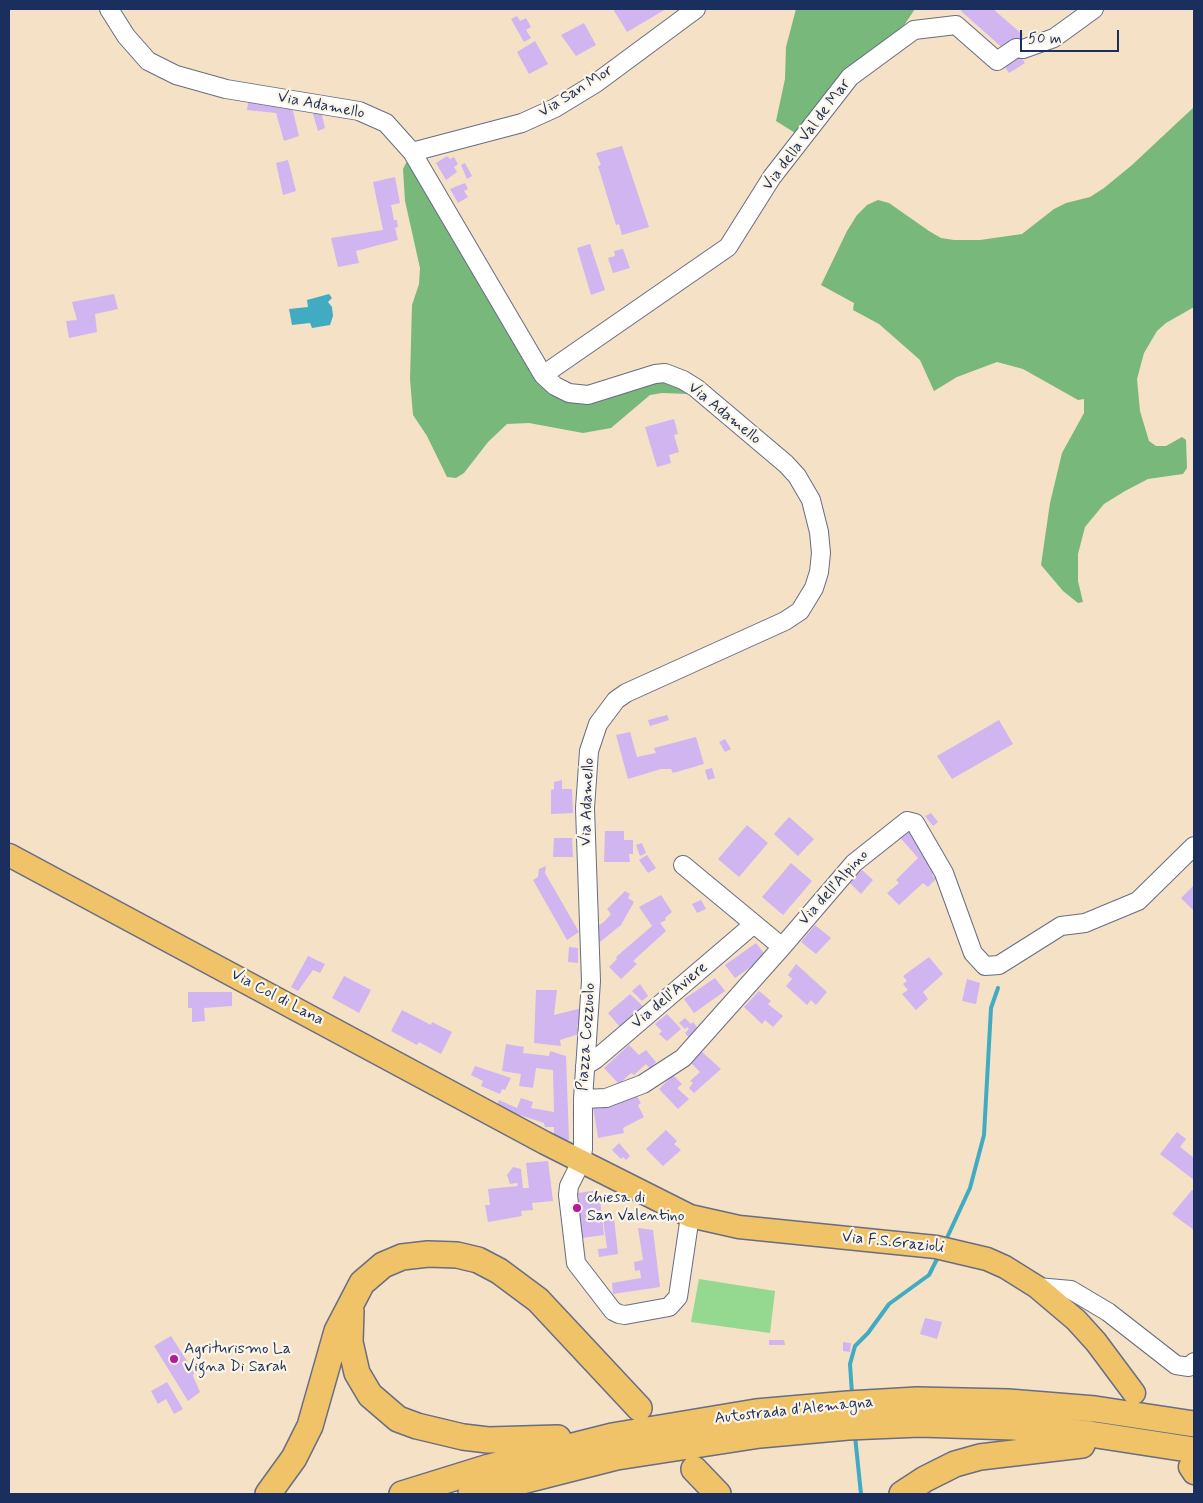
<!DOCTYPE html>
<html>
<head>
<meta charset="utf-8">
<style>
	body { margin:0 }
	#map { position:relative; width:1203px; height:1503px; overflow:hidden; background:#f5e1c6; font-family:Mynerve,sans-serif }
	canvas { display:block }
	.frame { position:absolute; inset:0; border:10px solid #1b2f5e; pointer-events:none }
	.scale { position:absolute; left:1020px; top:30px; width:99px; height:22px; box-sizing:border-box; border:2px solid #1b2f5e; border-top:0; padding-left:6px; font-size:15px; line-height:18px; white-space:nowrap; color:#1b2f5e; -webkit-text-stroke:4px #fcf5e5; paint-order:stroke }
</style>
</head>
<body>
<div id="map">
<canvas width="1203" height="1503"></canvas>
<div class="frame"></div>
<div class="scale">50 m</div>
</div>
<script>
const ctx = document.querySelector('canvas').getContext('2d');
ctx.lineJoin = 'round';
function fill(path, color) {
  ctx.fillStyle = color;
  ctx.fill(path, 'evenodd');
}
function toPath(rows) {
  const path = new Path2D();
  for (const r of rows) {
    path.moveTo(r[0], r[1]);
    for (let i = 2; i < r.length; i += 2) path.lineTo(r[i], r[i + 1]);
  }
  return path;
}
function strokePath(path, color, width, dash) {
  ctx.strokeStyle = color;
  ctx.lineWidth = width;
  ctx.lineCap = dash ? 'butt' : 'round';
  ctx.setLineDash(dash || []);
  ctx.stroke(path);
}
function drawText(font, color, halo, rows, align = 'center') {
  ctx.font = font + ' Mynerve,sans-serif';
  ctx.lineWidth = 4.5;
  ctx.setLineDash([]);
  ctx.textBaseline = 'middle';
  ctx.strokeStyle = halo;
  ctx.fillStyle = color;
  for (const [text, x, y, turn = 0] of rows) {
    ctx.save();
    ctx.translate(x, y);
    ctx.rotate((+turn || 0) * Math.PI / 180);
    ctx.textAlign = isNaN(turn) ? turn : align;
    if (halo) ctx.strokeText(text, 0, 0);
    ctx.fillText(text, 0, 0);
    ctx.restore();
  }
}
fill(toPath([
	[699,1279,775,1291,770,1333,691,1322]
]), '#95d890');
fill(toPath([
	[796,9,915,9,890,46,800,136,776,121,785,79,786,47],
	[1194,107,1194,307,1166,323,1157,331,1144,353,1137,379,1140,411,1149,441,1156,446,1166,446,1182,437,1186,440,1187,468,1183,474,1148,479,1125,491,1104,504,1085,527,1078,554,1078,581,1083,602,1078,603,1063,591,1041,565,1050,503,1062,453,1084,413,1084,399,1078,400,1023,369,997,362,957,377,934,391,920,360,879,324,853,310,854,303,821,285,847,231,857,215,867,205,878,200,889,203,929,231,941,238,954,240,980,240,1022,234,1054,209,1066,203,1090,197,1104,188,1132,165],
	[417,157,472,250,564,392,654,377,695,388,689,394,662,393,650,395,611,428,583,433,529,423,507,424,488,442,464,473,456,478,447,477,427,436,413,415,410,379,412,305,419,284,420,268,405,201,403,169,406,163]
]), '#78b87a');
fill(toPath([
	[329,294,332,298,328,302,332,307,333,316,330,325,312,328,310,323,292,325,289,309,308,307,307,300]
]), '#41abc1');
strokePath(toPath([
	[945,1242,970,1188,984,1135,991,1008,998,988],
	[852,1394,850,1364,855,1346,868,1333,889,1304,929,1275,939,1255],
	[855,1436,861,1494]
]), '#41abc1', 4);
fill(toPath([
	[613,9,666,9,627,32],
	[963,9,993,9,1023,35,1007,52,961,11],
	[517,16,520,21,526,18,531,27,526,30,531,38,524,42,511,19],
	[584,23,596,45,576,56,561,35],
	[535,41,548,64,529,74,517,52],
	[1017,51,1025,63,1009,73,1001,61],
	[249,96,292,107,299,136,284,141,276,113,247,110],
	[321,111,325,128,318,131,313,114],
	[622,146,649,227,622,235,619,224,616,225,598,166,601,165,596,153],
	[447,156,450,159,454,157,458,164,454,167,457,172,446,180,436,163],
	[288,160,296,191,283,195,276,163],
	[465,163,472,176,467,179,461,165],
	[395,177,400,203,391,205,394,220,397,220,398,227,395,228,398,240,356,251,359,263,338,267,331,238,383,230,373,182],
	[465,183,468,189,464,191,468,197,458,203,450,189],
	[590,244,605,290,591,295,577,248],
	[623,249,630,268,613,273,608,258,615,256,614,251],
	[114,294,118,309,95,314,97,332,69,338,66,321,77,320,72,302],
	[674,419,678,434,674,435,679,452,669,455,671,463,657,467,645,427],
	[667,715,669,720,650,726,648,720],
	[999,720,1013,744,952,779,937,756],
	[630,732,637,757,656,753,654,748,696,737,704,764,673,773,671,769,661,769,628,779,616,735],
	[725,739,731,749,725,752,719,742],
	[712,768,715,778,708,780,705,770],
	[562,780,562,789,572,789,573,813,551,814,551,790,554,789,554,782],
	[931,813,938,822,933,826,925,816],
	[789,817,814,839,798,856,774,834],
	[747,825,768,843,739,877,718,859],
	[909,828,939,866,932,875,936,879,928,887,923,883,899,905,887,893,899,883,896,880,918,858,897,834],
	[605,831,624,831,624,840,633,840,633,854,629,854,630,862,604,862],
	[554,838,572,838,573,857,553,857],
	[642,843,646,853,640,856,636,845],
	[647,855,656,868,648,873,639,860],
	[791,863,812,881,783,915,762,897],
	[546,866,545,873,579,932,567,940,533,880,538,877,539,869],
	[862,870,873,880,861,894,849,882],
	[1193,886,1194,887,1194,911,1181,898],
	[625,891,630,894,628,898,634,902,621,925,600,942,592,929,595,921,599,925,604,922,611,914,607,909],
	[661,895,672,912,665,918,666,920,660,923,666,931,633,961,637,964,621,979,609,967,617,959,616,957,652,926,639,907],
	[701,900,706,909,697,913,692,904],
	[815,925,831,938,816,954,801,942],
	[756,943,766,956,735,978,725,965],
	[569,947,578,948,578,963,568,962],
	[308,956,325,964,320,973,313,970,298,991,291,987],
	[929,957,943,974,923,992,928,999,916,1010,902,994,908,990,903,984,907,981,903,976],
	[796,964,827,992,816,1005,811,1000,807,1005,786,986,792,979,788,975],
	[344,976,371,990,359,1013,332,998],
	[715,978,725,991,694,1013,684,999],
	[967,979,980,983,976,1004,962,1001],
	[640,984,648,996,642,1001,632,991],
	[536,990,557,990,554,1015,582,1008,580,1025,577,1025,579,1034,560,1040,561,1046,534,1043],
	[759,991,771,1001,768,1004,783,1016,773,1027,765,1020,762,1024,744,1007],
	[188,992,232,992,232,1006,204,1008,205,1021,192,1022,192,1008,188,1008],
	[630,994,647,1010,638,1017,634,1014,620,1027,608,1013],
	[402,1010,431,1025,432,1022,452,1032,441,1054,419,1042,417,1045,391,1031],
	[667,1014,681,1029,667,1041,659,1034,662,1031,655,1024],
	[685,1018,691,1024,693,1022,698,1029,689,1038,685,1033,689,1029,687,1027,685,1029,679,1023],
	[506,1044,524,1047,523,1053,549,1056,550,1051,566,1056,569,1140,554,1141,554,1127,545,1127,544,1123,517,1114,514,1118,495,1109,499,1100,517,1108,521,1098,533,1102,531,1108,554,1112,553,1070,536,1068,533,1088,519,1086,521,1074,502,1071],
	[629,1045,639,1055,646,1050,656,1062,650,1069,646,1064,634,1075,631,1073,619,1084,604,1068],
	[701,1051,721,1069,694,1093,689,1088,693,1083,690,1081,700,1072,689,1061],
	[475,1066,511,1078,505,1090,502,1089,500,1094,481,1086,483,1081,471,1075],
	[673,1075,682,1084,677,1088,689,1099,678,1109,659,1089],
	[634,1092,641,1103,638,1105,644,1117,623,1128,624,1133,598,1138,593,1107],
	[666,1130,677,1141,674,1144,681,1150,663,1166,646,1149],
	[1177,1132,1186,1139,1180,1147,1194,1158,1194,1180,1160,1154],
	[619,1143,630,1156,626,1160,623,1157,621,1159,612,1150],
	[548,1161,553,1201,532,1203,533,1210,521,1211,522,1216,488,1222,485,1205,490,1205,488,1189,518,1186,517,1183,510,1184,507,1175,513,1167,521,1169,523,1188,529,1188,526,1163],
	[599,1190,604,1235,582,1238,581,1224,574,1224,574,1203,579,1202,578,1193],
	[1192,1190,1194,1191,1194,1230,1172,1214],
	[614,1218,618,1254,599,1257,598,1249,607,1248,603,1220],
	[638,1228,653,1230,660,1287,613,1294,612,1283,641,1278,640,1270,635,1271,634,1262,643,1260],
	[925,1318,942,1322,937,1339,920,1334],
	[171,1336,194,1372,193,1376,200,1392,188,1401,154,1346],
	[769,1340,784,1340,785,1345,769,1345],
	[843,1342,851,1343,850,1352,843,1351],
	[167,1382,183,1409,174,1414,166,1399,158,1404,151,1391]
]), '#d0b5f1');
const minor = toPath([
	[109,9,126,36,148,61,176,75,226,89,359,111,386,123,412,152,543,375,555,386,569,393,588,395,655,374,665,373,683,380,696,388,786,464,797,476,811,500,819,532,821,553,819,572,814,588,800,611,785,621,626,693,616,700,598,724,589,751,585,808,591,981,583,1099,583,1149,581,1162,569,1186,568,1195,576,1263,613,1311,619,1314,625,1315,669,1307,678,1297,690,1216],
	[412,152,522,123,555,108,596,83,696,9],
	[543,375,728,247,772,177,850,77,914,30,956,25,997,61,1016,48,1023,49,1054,38,1094,9],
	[683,865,782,947],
	[585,1066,596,1059,754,924],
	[583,1099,606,1098,643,1084,683,1058,782,947,854,863,907,821,915,823,944,873,973,953,985,966,999,965,1061,926,1085,923,1138,901,1194,846],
	[1037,1287,1071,1290,1108,1312,1176,1365,1189,1367,1194,1362]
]);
const major = toPath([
	[9,855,545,1143,690,1216,739,1227,936,1247,987,1259,1005,1267,1037,1287,1076,1320,1096,1342,1134,1393],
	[1190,1467,1194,1473]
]);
const highway = toPath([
	[351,1311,350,1342,357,1373,370,1395,398,1419,417,1426,463,1437,488,1440,558,1438],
	[694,1469,718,1494],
	[268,1494,294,1458,310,1426,337,1331,362,1283,383,1265,402,1257,428,1254,457,1255,478,1260,499,1271,538,1300,639,1408],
	[402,1494,489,1467,612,1436,756,1412,848,1404,917,1400,1008,1402,1095,1409,1194,1424],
	[471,1494,617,1457,760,1435,848,1427,920,1424,1013,1427,1090,1434,1194,1450],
	[902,1494,925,1479,955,1464,980,1457,1082,1445]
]);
strokePath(minor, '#676d82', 20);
strokePath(major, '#676d82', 25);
strokePath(highway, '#676d82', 28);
strokePath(minor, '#fff', 18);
strokePath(major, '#f1c369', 22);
strokePath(highway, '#f1c369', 25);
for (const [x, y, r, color] of [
	[577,1208,5,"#b5179e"],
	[174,1359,5,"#b5179e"]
]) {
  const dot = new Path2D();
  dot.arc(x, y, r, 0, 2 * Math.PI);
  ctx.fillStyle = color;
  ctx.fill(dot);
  strokePath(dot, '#fcf5e5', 2);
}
drawText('16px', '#1b2f5e', '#fcf5e5', [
	["Via San Mor",576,92,-32],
	["Via Adamello",321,106,11],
	["Via della Val de Mar",807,135,-53],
	["Via Adamello",724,414,39],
	["Via Adamello",588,802,-88],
	["Via dell'Alpino",834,888,-48],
	["Via dell'Aviere",670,996,-40],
	["Via Col di Lana",277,998,28],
	["Piazza Cozzuolo",587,1037,-86],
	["Via F.S.Grazioli",893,1243,6],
	["Autostrada d'Alemagna",794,1411,-6]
]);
drawText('16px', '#1b2f5e', '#fcf5e5', [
	["chiesa di",587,1199],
	["San Valentino",587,1217],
	["Agriturismo La",184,1350],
	["Vigna Di Sarah",184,1368]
], 'left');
</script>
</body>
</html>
